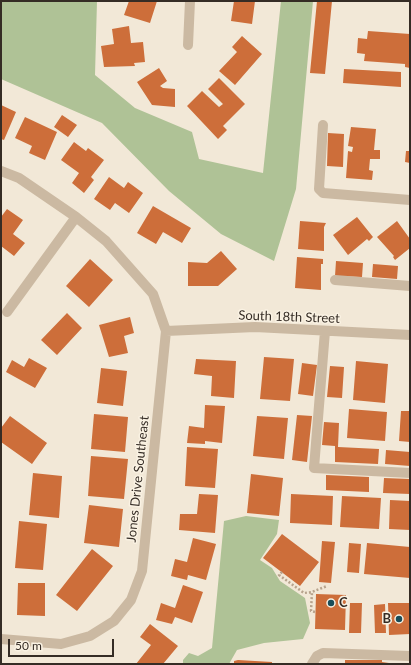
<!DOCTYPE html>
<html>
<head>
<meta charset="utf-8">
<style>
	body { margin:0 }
	#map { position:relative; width:411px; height:665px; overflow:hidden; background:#f2e8d7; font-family:Lato,sans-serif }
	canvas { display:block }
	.frame { position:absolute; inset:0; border:2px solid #352c25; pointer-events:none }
	.scale { position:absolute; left:8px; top:639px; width:106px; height:18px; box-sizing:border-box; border:2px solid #352c25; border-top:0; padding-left:5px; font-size:12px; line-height:14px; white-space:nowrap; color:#352c25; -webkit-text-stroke:3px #faf2e3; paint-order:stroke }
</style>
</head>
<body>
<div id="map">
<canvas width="411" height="665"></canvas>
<div class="frame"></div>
<div class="scale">50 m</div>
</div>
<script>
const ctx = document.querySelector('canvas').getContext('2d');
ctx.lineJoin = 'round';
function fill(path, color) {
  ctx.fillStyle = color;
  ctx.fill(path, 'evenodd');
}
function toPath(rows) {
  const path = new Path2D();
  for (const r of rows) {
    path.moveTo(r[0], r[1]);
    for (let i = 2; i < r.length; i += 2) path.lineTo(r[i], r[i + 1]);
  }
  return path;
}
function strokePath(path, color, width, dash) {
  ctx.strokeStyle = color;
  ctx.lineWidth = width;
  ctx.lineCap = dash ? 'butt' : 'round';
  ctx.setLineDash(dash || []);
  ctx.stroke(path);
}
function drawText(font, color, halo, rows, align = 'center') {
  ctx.font = font + ' Lato,sans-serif';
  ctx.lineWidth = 3;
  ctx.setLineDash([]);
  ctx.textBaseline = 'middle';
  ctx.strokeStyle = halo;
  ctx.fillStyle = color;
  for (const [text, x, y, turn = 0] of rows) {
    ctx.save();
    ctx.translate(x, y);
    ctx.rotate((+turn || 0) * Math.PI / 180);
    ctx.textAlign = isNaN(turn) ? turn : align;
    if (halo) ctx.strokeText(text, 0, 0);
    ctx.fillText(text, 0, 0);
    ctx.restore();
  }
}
fill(toPath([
	[1,1,97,1,95,75,135,108,192,132,199,159,263,173,281,1,313,1,296,189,274,261,221,234,169,191,102,123,1,79],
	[246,516,279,520,277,534,260,560,272,568,280,581,305,598,310,623,303,639,264,643,237,650,229,664,183,664,183,660,189,653,198,656,212,648,224,521]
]), '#afc296');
fill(toPath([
	[129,1,157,1,150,23,124,15],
	[234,1,255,1,252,24,231,21],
	[317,1,332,1,325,74,310,73],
	[129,26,131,43,143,42,145,62,134,63,135,66,104,67,101,46,114,44,112,29],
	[368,31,410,34,410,68,405,67,405,64,364,61,365,54,357,53,358,38,367,39],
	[242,36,262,54,235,85,219,71,237,52,232,47],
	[159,68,167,81,160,86,163,88,175,89,175,107,152,105,137,82],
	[344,69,401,72,401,87,343,83],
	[219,78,245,104,223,126,227,130,218,139,187,106,202,91,219,107,223,104,208,89],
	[1,105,16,112,4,140,1,139],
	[62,115,77,125,68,137,54,127],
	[25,117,57,132,45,160,29,153,32,146,15,138],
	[351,127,376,129,374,150,380,150,380,159,370,159,369,170,373,171,372,180,346,178,348,151,352,152,353,147,348,146],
	[328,133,344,134,343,167,327,166],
	[74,142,86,151,88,148,104,160,91,177,94,180,84,193,72,183,79,173,61,160],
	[406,151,410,151,410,163,405,162],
	[109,177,124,188,128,182,143,193,129,213,115,203,110,210,94,199],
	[153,206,191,228,182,243,163,232,156,244,137,233],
	[7,209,23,220,13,234,25,243,14,256,1,246,1,217],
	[357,217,373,237,369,241,367,239,348,255,333,235],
	[300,221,326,223,324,227,324,251,298,249],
	[397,221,410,239,410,248,395,260,393,257,394,256,377,237],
	[221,251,237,269,218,286,188,286,188,262,207,263],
	[297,257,323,259,323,264,321,264,321,290,295,288],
	[90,259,113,280,89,307,66,286],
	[336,261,363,263,362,277,335,276],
	[373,264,398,266,397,279,372,277],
	[67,313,82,328,57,355,41,340],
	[130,317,134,333,124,336,128,353,109,357,99,325],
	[264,357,294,359,290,401,260,399],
	[29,358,47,368,35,388,6,372,12,360,24,367],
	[196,359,236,361,234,398,211,396,212,376,194,374],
	[356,361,388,364,385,403,353,400],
	[302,363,317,365,313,396,298,394],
	[330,366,344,367,342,398,327,397],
	[101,368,127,371,123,406,97,403],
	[205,405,225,406,222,443,205,441,205,444,187,443,189,426,204,428],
	[349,409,387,412,385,441,347,438],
	[401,411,410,411,410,442,399,441],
	[94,414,128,417,125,452,91,449],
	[297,415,312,416,307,462,292,460],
	[10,416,47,443,32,464,1,442,1,428],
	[257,416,288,418,284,459,253,456],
	[324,422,339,423,338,447,379,449,378,464,335,462,335,446,322,445],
	[187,447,218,449,215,488,185,486],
	[386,450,410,452,410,466,385,464],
	[91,456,128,459,124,499,88,496],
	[33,473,62,476,59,518,29,515],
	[251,474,283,478,279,516,247,513],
	[326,475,369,477,369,492,326,490],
	[384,478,410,479,410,494,383,493],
	[199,494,218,495,215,533,179,530,180,514,197,514],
	[291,494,333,496,332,525,290,523],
	[342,496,381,498,379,529,340,527],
	[390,500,410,501,410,530,389,529],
	[89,505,123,509,119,547,84,543],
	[19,521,47,524,43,570,15,568],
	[282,534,319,562,300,586,263,558],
	[193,538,216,544,206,580,188,575,187,580,171,576,175,559,187,562],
	[322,541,335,542,331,583,319,582],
	[349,543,361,544,359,573,347,572],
	[367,543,410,547,410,578,364,574],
	[92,549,113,566,77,611,56,595],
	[18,583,45,583,45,616,17,615],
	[183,585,203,592,192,623,175,617,172,624,156,620,161,603,175,608],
	[316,594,346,595,345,630,315,629],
	[350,603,362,603,361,633,349,633],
	[388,603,410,603,410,634,389,635],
	[385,604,386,633,375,633,374,605],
	[150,624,178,646,163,664,136,664,151,645,140,637],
	[238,660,272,662,272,664,234,664,234,661],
	[345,660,382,660,382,662,396,664,345,664]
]), '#cd6e3a');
strokePath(toPath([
	[282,572,279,575,304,593,312,592],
	[315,612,311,611,312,592,327,586]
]), '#b7a38d', 2.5, [2, 2]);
strokePath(toPath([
	[188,45,190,1],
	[323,125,319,189,323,193,410,200],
	[1,171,19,178,76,217,106,241,153,294,166,331,142,571,131,600,114,621,90,636,61,644,1,639],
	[335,280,410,286],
	[7,312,76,217],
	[166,331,255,327,410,335],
	[325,331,314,468,410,473],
	[312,664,317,656,323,653,410,656]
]), '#cbb9a2', 10);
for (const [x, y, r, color] of [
	[331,603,4,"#194d59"],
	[399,619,4,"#194d59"]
]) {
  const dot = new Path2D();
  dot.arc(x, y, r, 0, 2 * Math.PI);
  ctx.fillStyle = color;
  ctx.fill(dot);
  strokePath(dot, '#faf2e3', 1.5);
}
drawText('13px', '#352c25', '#faf2e3', [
	["South 18th Street",289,317,2],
	["Jones Drive Southeast",138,479,-84]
]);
drawText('bold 13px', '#352c25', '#faf2e3', [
	["C",339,603],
	["B",391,619,"right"]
], 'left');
</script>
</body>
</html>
